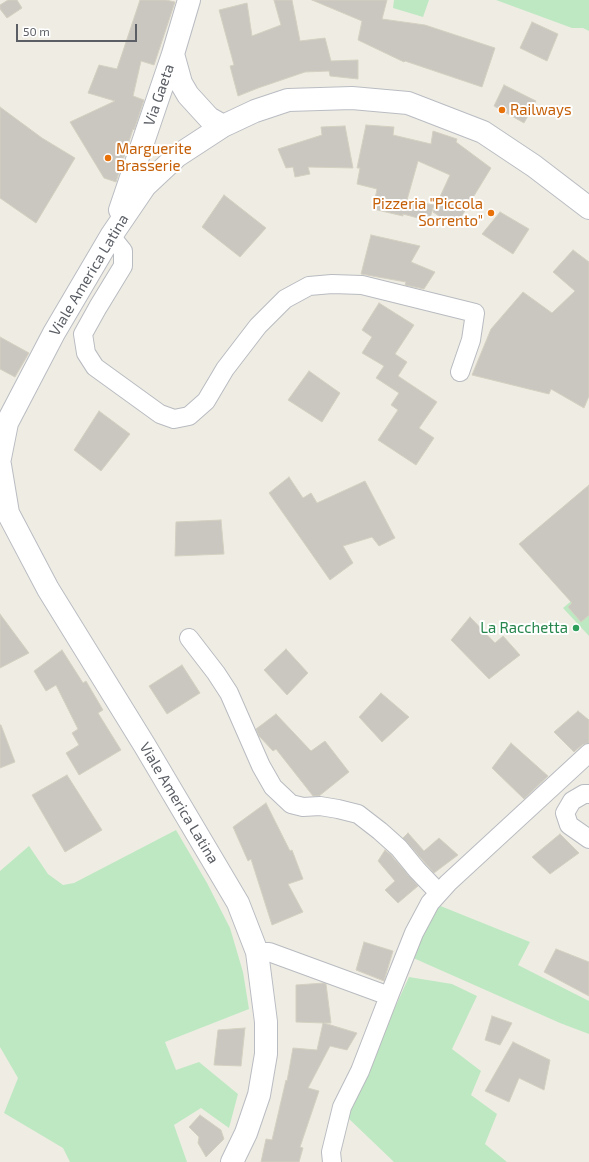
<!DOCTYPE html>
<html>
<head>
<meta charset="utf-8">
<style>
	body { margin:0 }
	#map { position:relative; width:589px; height:1162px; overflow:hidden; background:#efede3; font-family:"Exo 2",sans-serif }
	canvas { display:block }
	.scale { position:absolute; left:16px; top:24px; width:121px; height:18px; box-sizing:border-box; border:2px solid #5b5f65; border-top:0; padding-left:5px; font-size:12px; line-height:14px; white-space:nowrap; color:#5b5f65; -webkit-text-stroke:3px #fff; paint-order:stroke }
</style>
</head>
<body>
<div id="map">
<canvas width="589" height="1162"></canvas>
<div class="scale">50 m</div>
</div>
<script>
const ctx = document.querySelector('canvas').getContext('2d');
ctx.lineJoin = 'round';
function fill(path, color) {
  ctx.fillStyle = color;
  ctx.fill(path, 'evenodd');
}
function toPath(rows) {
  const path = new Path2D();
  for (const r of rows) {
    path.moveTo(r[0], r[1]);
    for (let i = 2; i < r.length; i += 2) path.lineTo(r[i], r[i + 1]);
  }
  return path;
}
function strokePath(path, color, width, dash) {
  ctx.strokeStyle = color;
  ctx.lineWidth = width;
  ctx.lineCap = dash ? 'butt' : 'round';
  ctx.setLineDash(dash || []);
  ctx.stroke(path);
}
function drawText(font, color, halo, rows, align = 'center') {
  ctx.font = font + ' "Exo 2",sans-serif';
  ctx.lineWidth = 4;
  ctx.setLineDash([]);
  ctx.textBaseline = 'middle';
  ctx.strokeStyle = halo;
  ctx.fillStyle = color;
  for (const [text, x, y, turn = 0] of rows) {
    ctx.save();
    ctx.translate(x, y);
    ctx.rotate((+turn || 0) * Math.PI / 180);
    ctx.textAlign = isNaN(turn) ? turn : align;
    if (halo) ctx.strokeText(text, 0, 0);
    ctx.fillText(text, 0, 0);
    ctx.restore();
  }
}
fill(toPath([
	[394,0,429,0,423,17,393,8],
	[496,0,589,0,589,31,583,28,572,28],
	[589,586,589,636,563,608],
	[176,830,207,883,230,928,243,972,249,1009,165,1042,176,1070,199,1062,238,1094,229,1128,201,1108,174,1125,187,1162,70,1162,63,1148,4,1113,18,1078,0,1047,0,871,29,846,48,874,63,885,74,883],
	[438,905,530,942,518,965,589,1001,589,1034,560,1023,411,957],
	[409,977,452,984,477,996,452,1049,481,1071,471,1095,497,1114,485,1144,507,1162,394,1162,346,1116,373,1055]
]), '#bee8c2');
const building = toPath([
	[8,0,17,0,22,8,7,18,0,9,0,5,8,0],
	[140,0,166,0,175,2,154,65,141,61,133,96,144,100,134,130,133,129,116,182,104,178,70,122,115,101,88,93,99,65,117,69,140,0],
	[274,0,292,0,300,41,325,38,331,61,358,60,358,79,330,76,329,71,305,72,258,88,238,96,230,66,234,65,219,10,247,3,252,36,281,25,274,0],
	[312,0,387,0,382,19,425,25,495,48,482,87,405,61,404,62,358,40,362,21,312,0],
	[532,22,558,34,547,61,520,48,532,22],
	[504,85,536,101,524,123,494,106,504,85],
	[0,107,42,138,75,158,36,223,0,198,0,107],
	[366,125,394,127,393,135,431,144,433,131,457,139,456,142,491,168,455,227,433,212,450,175,418,161,407,200,434,205,429,221,403,214,403,216,373,209,377,189,357,184,360,168,357,168,366,125],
	[345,126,353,168,308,167,310,174,295,177,293,167,286,168,278,149,322,135,321,127,345,126],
	[224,195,266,228,240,257,202,227,224,195],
	[500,212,529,229,513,254,482,234,500,212],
	[371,235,420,246,411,262,435,272,424,289,405,285,406,282,361,274,371,235],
	[573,250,589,262,589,396,584,408,551,389,549,394,472,375,491,329,523,292,552,313,575,291,553,272,573,250],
	[379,303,414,325,395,354,407,362,398,376,437,402,419,428,434,438,416,465,378,440,398,410,391,405,399,393,376,378,384,366,362,353,372,337,362,330,379,303],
	[0,337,29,353,15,377,0,369,0,337],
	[309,371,340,393,322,422,288,400,309,371],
	[99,411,130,434,101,471,74,450,99,411],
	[289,477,303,498,311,493,317,503,365,481,395,538,379,546,372,537,343,546,353,563,330,580,269,493,289,477],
	[589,485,589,615,581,622,568,607,572,603,519,544,589,485],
	[221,520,224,554,175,556,176,522,221,520],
	[0,614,29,653,0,668,0,614],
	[470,617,495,643,503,636,520,655,489,679,451,640,470,617],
	[286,649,308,673,287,695,264,670,286,649],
	[62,650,83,683,86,681,103,710,98,713,121,750,79,775,66,753,79,745,72,733,78,729,56,685,46,691,34,671,62,650],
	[182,665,200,693,167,714,149,686,182,665],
	[381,693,409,717,382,742,359,717,381,693],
	[578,711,589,720,589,743,582,745,574,752,554,732,578,711],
	[276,714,311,751,325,741,349,772,319,796,313,796,276,749,273,751,259,736,256,729,276,714],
	[0,725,1,725,15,762,0,768,0,725],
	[511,743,548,776,524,799,492,768,511,743],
	[67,775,102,830,65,852,32,795,67,775],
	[266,803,290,851,292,850,303,879,288,884,303,912,272,925,251,859,248,861,233,827,266,803],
	[408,833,424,851,439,838,458,855,434,873,403,838,408,833],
	[560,834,579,853,550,874,532,857,560,834],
	[385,850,391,855,418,886,398,903,385,890,395,881,378,861,385,850],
	[364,942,393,951,384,981,356,970,364,942],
	[556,949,589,962,589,996,544,972,556,949],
	[324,983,326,984,331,1023,324,1023,357,1033,347,1050,330,1046,308,1088,319,1091,300,1147,303,1148,299,1162,261,1162,266,1139,272,1140,286,1080,287,1081,293,1048,317,1050,323,1023,296,1022,296,985,324,983],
	[492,1016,512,1023,500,1045,485,1040,492,1016],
	[245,1028,241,1066,214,1065,218,1030,245,1028],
	[513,1042,550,1060,544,1090,519,1078,509,1102,485,1091,513,1042],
	[200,1115,221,1130,224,1139,206,1157,198,1143,199,1137,189,1127,200,1115]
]);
fill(building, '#cac7c0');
strokePath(building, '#d4d0c1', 1);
const street = toPath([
	[111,236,123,251,123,266,98,307,83,334,86,353,95,367,160,414,174,419,189,416,206,401,225,369,258,326,285,299,309,286,332,284,362,285,475,313,471,340,460,372],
	[189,638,216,673,229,693,261,766,273,787,291,804,303,807,320,806,338,809,358,814,380,831,399,848,417,870,439,893],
	[589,794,584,794,572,801,565,813,569,825,589,839],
	[257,952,269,952,389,996,414,933,430,903,448,883,589,753],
	[332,1162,331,1152,342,1107,360,1071,389,996]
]);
const secondary = toPath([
	[173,54,181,83,188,95,209,118,223,126],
	[120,210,173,54,189,0],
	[0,458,7,423,54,333,111,236,145,186,177,156,223,126,255,111,288,100,352,98,408,103,483,132,534,166,589,208],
	[0,465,8,513,48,589,145,746,238,903,257,952,266,1022,266,1054,259,1095,246,1133,232,1162]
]);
strokePath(street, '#b8bbc0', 20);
strokePath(secondary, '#b9bcc2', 24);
strokePath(street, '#fff', 18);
strokePath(secondary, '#fff', 22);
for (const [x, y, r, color] of [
	[502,110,4,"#e8710a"],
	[108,158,4,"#e8710a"],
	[491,213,4,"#e8710a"],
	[576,628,4,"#2e9e5b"]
]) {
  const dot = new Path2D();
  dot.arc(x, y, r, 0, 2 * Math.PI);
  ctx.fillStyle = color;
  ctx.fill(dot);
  strokePath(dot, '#fff', 1.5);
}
drawText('15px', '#5b5f65', '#fff', [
	["Via Gaeta",159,95,-71],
	["Viale America Latina",89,275,-59],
	["Viale America Latina",179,803,59]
]);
drawText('15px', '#c56008', '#fff', [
	["Railways",510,110],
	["Marguerite",116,149],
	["Brasserie",116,166],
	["Pizzeria \"Piccola",483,204,"right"],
	["Sorrento\"",483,221,"right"]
], 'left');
drawText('15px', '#27864d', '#fff', [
	["La Racchetta",568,628]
], 'right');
</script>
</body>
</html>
